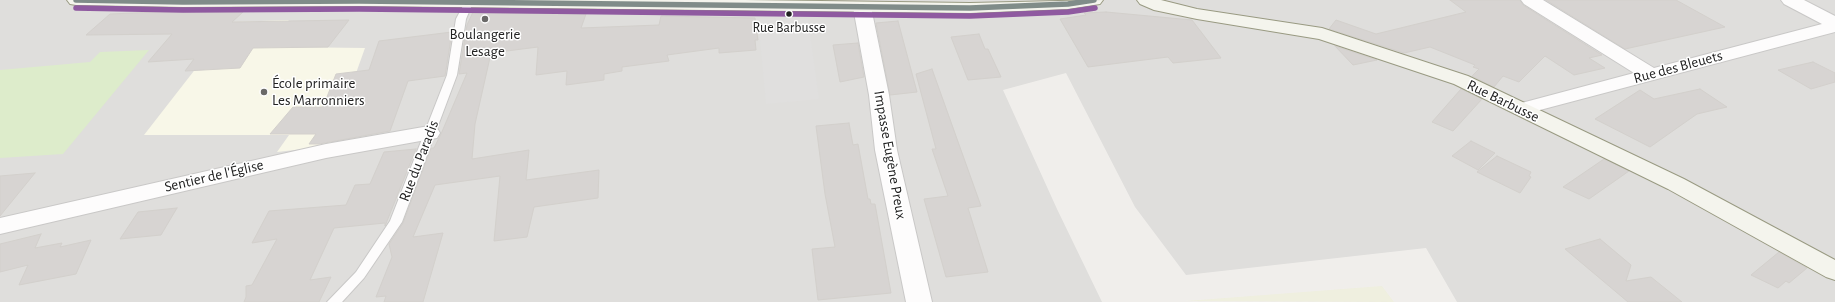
<!DOCTYPE html>
<html>
<head>
<meta charset="utf-8">
<style>
	body { margin:0 }
	canvas { display:block; background:#f0eeeb }
</style>
</head>
<body>
<canvas width="1835" height="302"></canvas>
<script>
const ctx = document.querySelector('canvas').getContext('2d');
ctx.lineJoin = 'round';
function fill(path, color) {
  ctx.fillStyle = color;
  ctx.fill(path, 'evenodd');
}
function toPath(rows) {
  const path = new Path2D();
  for (const r of rows) {
    path.moveTo(r[0], r[1]);
    for (let i = 2; i < r.length; i += 2) path.lineTo(r[i], r[i + 1]);
  }
  return path;
}
function strokePath(path, color, width, dash) {
  ctx.strokeStyle = color;
  ctx.lineWidth = width;
  ctx.lineCap = dash ? 'butt' : 'round';
  ctx.setLineDash(dash || []);
  ctx.stroke(path);
}
function drawText(font, color, halo, rows, align = 'center') {
  ctx.font = font + ' "Alegreya Sans",sans-serif';
  ctx.lineWidth = 3;
  ctx.setLineDash([]);
  ctx.textBaseline = 'middle';
  ctx.strokeStyle = halo;
  ctx.fillStyle = color;
  for (const [text, x, y, turn = 0] of rows) {
    ctx.save();
    ctx.translate(x, y);
    ctx.rotate((+turn || 0) * Math.PI / 180);
    ctx.textAlign = isNaN(turn) ? turn : align;
    if (halo) ctx.strokeText(text, 0, 0);
    ctx.fillText(text, 0, 0);
    ctx.restore();
  }
}
fill(toPath([
	[0,0,1835,0,1835,302,1457,302,1426,248,1186,275,1135,207,1066,73,1003,90,1057,209,1102,302,0,302]
]), '#dfdedc');
fill(toPath([
	[289,20,274,38,283,47,365,48,330,146,277,152,289,135,144,135,232,22]
]), '#f8f7e8');
fill(toPath([
	[1382,286,1394,302,1186,301]
]), '#efefdf');
fill(toPath([
	[149,50,63,154,0,158,0,70,90,62,100,52]
]), '#ddeccb');
fill(toPath([
	[758,19,808,19,819,99,766,104]
]), '#e0dfde');
const building = toPath([
	[1450,0,1520,0,1523,5,1602,55,1589,58,1605,68,1574,75,1545,56,1519,82,1503,76,1494,87,1472,76,1479,69,1473,67,1475,65,1430,47,1404,53,1329,29,1336,20,1376,34,1466,12,1450,0],
	[1546,0,1676,0,1725,27,1625,49,1546,0],
	[156,12,243,12,232,22,349,20,328,47,253,48,240,68,185,71,194,59,148,62,172,34,86,35,110,14,156,12],
	[473,12,586,14,581,28,659,25,661,16,755,18,758,40,755,40,756,50,719,53,719,48,667,55,669,61,622,67,622,71,604,74,604,80,566,85,567,71,536,75,538,47,491,53,475,124,472,159,529,150,526,180,599,170,598,198,534,207,527,237,494,241,500,176,435,185,413,237,443,233,423,302,384,302,386,296,376,297,392,257,389,244,403,223,431,148,434,148,441,134,467,73,459,74,467,25,473,12],
	[1106,12,1192,20,1221,58,1173,63,1168,57,1088,67,1060,19,1086,15,1084,13,1106,12],
	[898,21,917,92,890,95,876,23,898,21],
	[452,32,445,76,408,81,390,131,319,144,309,144,316,134,270,134,293,107,323,107,336,74,369,70,379,41,452,32],
	[979,34,985,49,988,49,1001,77,968,80,951,37,979,34],
	[858,43,864,77,840,82,833,45,858,43],
	[1335,46,1377,60,1353,65,1335,46],
	[1813,62,1835,73,1835,82,1811,89,1778,70,1813,62],
	[932,69,981,206,968,208,988,272,946,277,924,199,948,196,932,149,936,149,916,74,932,69],
	[1461,89,1482,99,1453,131,1432,122,1461,89],
	[1700,89,1727,107,1697,114,1650,147,1595,119,1640,90,1654,99,1700,89],
	[849,123,853,145,858,144,868,199,870,199,871,204,875,204,891,293,818,300,812,249,835,247,825,194,816,126,849,123],
	[1471,141,1495,153,1478,170,1452,156,1471,141],
	[416,149,385,226,385,223,334,228,310,280,331,277,319,302,244,302,246,297,246,286,252,285,277,239,252,243,269,211,346,205,355,185,370,184,384,152,416,149],
	[1497,156,1531,172,1529,176,1531,177,1520,193,1477,172,1497,156],
	[1604,159,1629,171,1589,199,1563,187,1604,159],
	[35,173,0,216,0,176,35,173],
	[177,208,161,235,120,239,138,212,177,208],
	[41,234,35,248,62,243,60,247,91,240,76,274,19,285,28,265,0,272,0,244,41,234],
	[1600,239,1631,265,1626,281,1651,277,1682,302,1628,302,1565,249,1600,239],
	[1779,252,1807,268,1789,283,1786,281,1778,288,1751,275,1779,252]
]);
fill(building, '#d7d4d2');
strokePath(building, '#d3d0cc', 1);
const lane = toPath([
	[466,0,474,0,466,19,457,75,402,222,364,278,342,302,327,302,356,272,390,221,447,75,456,19,466,0]
]);
const street = toPath([
	[1521,0,1543,0,1654,68,1822,24,1784,4,1781,0,1804,0,1835,16,1835,32,1521,115,1514,113,1511,109,1514,105,1634,73,1524,4,1521,0],
	[862,2,868,3,871,7,889,95,897,150,932,302,906,302,875,150,869,95,853,7,856,3,862,2],
	[429,126,437,128,440,133,437,138,326,158,0,234,0,218,326,144,429,126]
]);
const secondary = toPath([
	[67,0,745,0,970,3,1103,0,1100,4,1068,9,970,13,359,6,183,7,76,5,70,4,67,0],
	[1137,0,1161,0,1197,9,1322,28,1468,76,1684,179,1835,260,1835,280,1826,277,1668,189,1454,84,1319,39,1197,19,1154,10,1140,4,1137,0]
]);
strokePath(lane, '#c9c8c7', 2);
strokePath(street, '#c9c8c7', 2);
strokePath(secondary, '#999a82', 2);
fill(lane, '#fdfcfc');
fill(street, '#fdfcfc');
fill(secondary, '#f4f4ed');
strokePath(toPath([
	[76,0,183,2,359,1,970,8,1068,4,1094,0]
]), '#808c89', 5.5);
strokePath(toPath([
	[76,8,183,10,359,9,970,16,1068,12,1095,8]
]), '#8f5aa0', 5.5);
for (const [x, y, r, color] of [
	[789,14,3.5,"#222"],
	[485,19,4,"#6a6968"],
	[264,92,4,"#6a6968"]
]) {
  const dot = new Path2D();
  dot.arc(x, y, r, 0, 2 * Math.PI);
  ctx.fillStyle = color;
  ctx.fill(dot);
  strokePath(dot, '#fff', 1.5);
}
drawText('14px', '#222', '#fff', [
	["Rue Barbusse",789,28]
]);
drawText('15px', '#222', '#fff', [
	["Boulangerie",485,34],
	["Lesage",485,51],
	["École primaire",272,83,"left"],
	["Les Marronniers",272,100,"left"]
]);
drawText('15px', '#222', '#fff', [
	["Rue des Bleuets",1678,67,-15],
	["Rue Barbusse",1503,101,26],
	["Impasse Eugène Preux",890,155,80],
	["Rue du Paradis",419,161,-69],
	["Sentier de l'Église",214,176,-13]
]);
</script>
</body>
</html>
